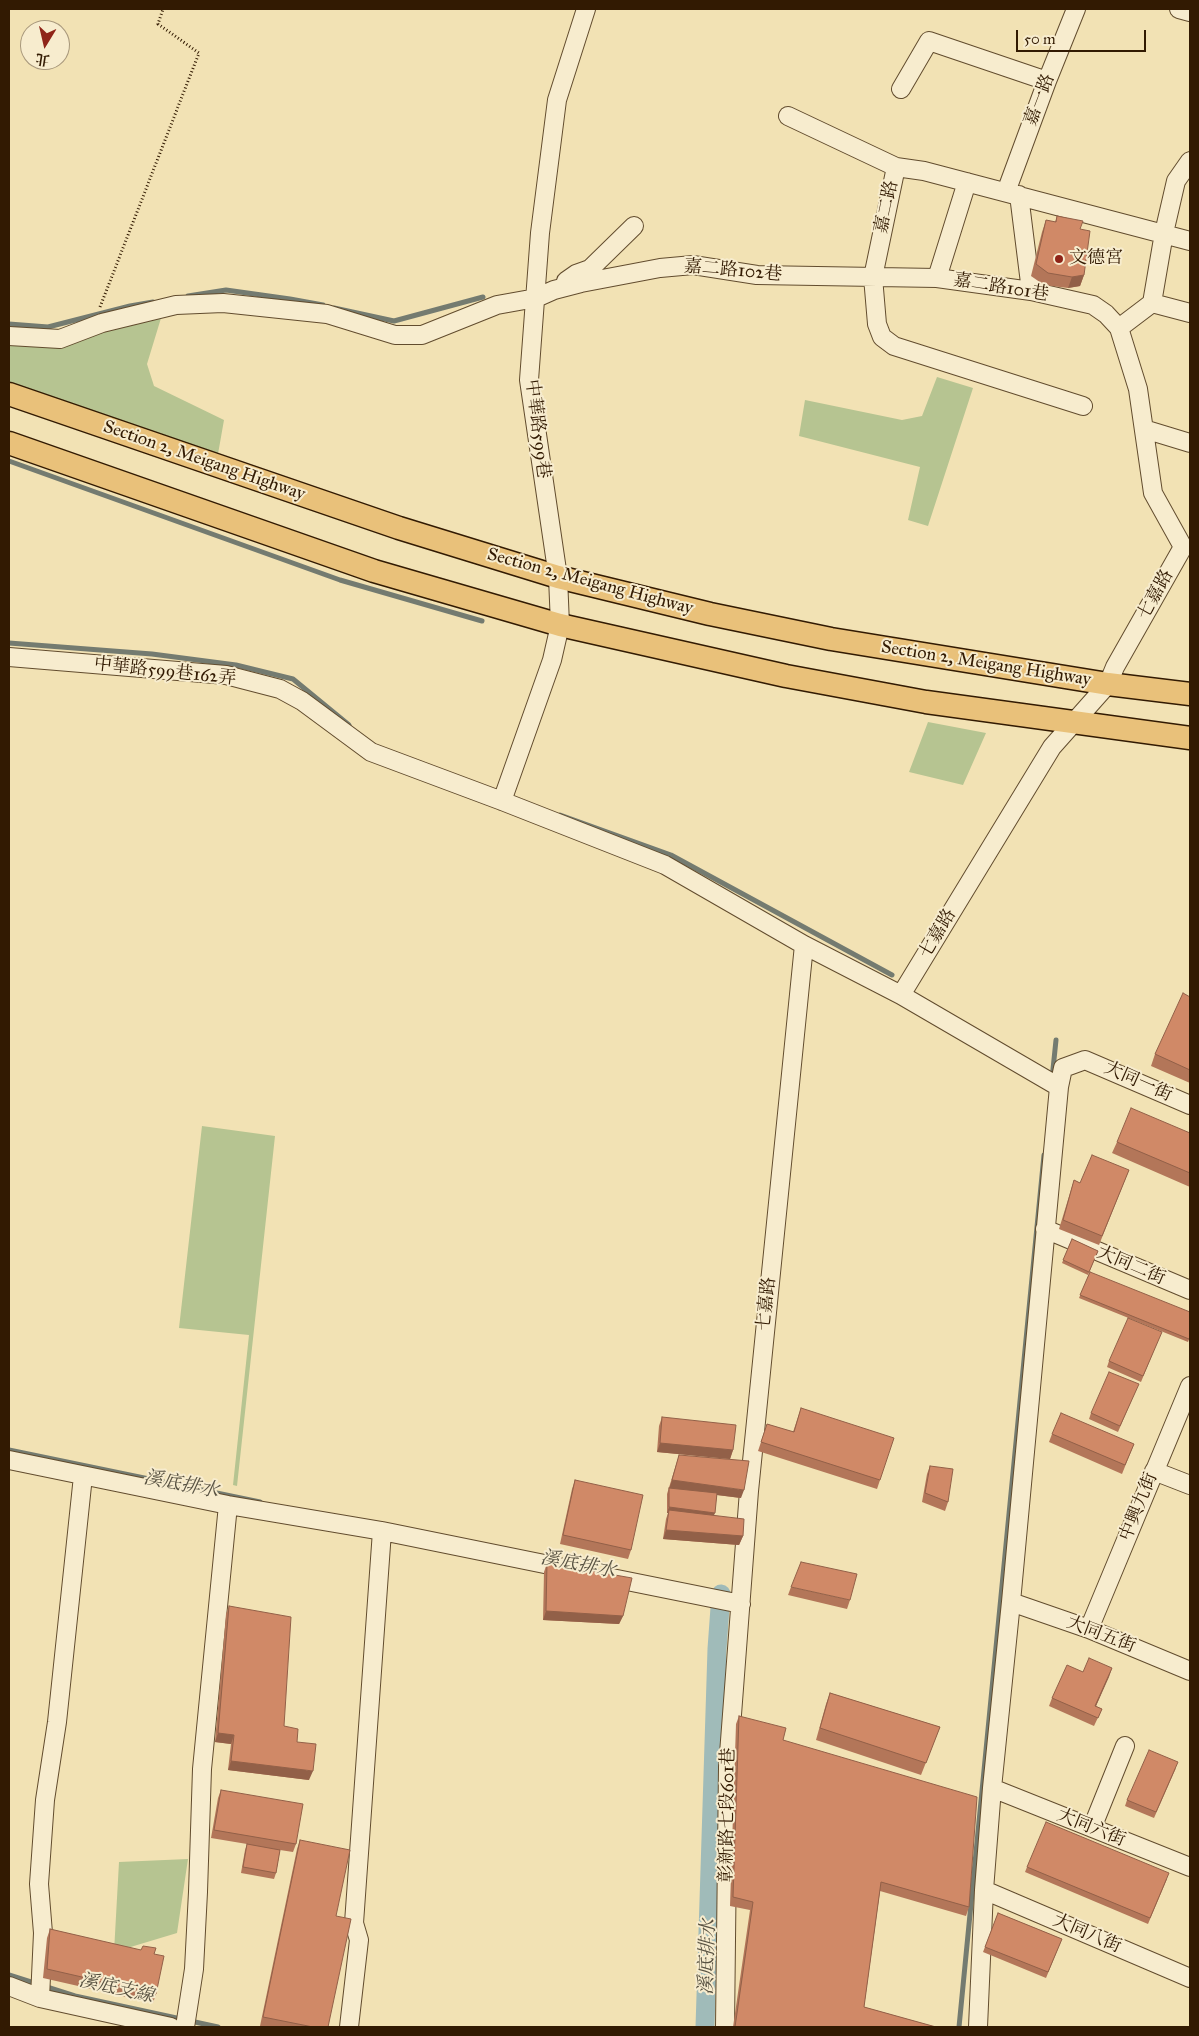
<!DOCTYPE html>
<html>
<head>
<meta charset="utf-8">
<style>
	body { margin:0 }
	#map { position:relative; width:1199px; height:2036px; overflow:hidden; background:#f2e2b4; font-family:"IM FELL Great Primer","Noto Serif TC",serif }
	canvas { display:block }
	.frame { position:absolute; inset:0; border:10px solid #321a02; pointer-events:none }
	.north { position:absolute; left:20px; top:20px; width:50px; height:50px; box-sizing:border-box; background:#f7ecce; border:1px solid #a8987c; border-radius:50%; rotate:189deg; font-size:14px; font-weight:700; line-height:20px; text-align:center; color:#321a02 }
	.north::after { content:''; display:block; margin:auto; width:18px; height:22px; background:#8f2418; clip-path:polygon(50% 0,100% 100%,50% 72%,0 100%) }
	.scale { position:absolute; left:1016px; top:30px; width:130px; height:22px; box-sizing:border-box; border:2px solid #321a02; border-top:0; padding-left:6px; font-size:15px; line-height:18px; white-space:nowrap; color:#321a02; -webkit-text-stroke:4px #f7ecce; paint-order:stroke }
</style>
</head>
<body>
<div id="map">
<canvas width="1199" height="2036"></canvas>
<div class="frame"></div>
<div class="north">北</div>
<div class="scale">50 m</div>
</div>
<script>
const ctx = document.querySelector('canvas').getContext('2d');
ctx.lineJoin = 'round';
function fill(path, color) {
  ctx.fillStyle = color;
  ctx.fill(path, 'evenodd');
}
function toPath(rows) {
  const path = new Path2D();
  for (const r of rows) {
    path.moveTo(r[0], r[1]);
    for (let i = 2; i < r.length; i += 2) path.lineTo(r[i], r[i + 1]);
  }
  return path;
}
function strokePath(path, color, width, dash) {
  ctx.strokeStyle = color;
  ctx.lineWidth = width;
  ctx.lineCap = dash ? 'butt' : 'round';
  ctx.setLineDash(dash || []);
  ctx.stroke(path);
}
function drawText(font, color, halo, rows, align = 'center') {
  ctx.font = font + ' "IM FELL Great Primer","Noto Serif TC",serif';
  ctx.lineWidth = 4;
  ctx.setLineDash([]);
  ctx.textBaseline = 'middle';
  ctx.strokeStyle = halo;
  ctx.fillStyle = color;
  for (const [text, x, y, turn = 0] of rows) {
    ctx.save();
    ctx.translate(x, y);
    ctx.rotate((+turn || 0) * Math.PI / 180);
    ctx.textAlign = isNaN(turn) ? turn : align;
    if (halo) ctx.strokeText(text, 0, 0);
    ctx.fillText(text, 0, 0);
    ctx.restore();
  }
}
fill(toPath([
	[165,305,147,364,154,386,224,420,218,454,9,386,9,336,36,338],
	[937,377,973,388,928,526,908,520,920,467,799,436,805,400,902,420,922,416],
	[928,722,986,733,963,785,909,772],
	[202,1126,275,1136,237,1486,233,1485,249,1335,179,1328],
	[188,1859,177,1933,114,1952,119,1862]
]), '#b6c491');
strokePath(toPath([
	[188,296,226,290,290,299,323,305],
	[334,308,394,321,483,297],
	[9,324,48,327,130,306,153,302],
	[9,461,340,580,482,621],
	[9,643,152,654,236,665,293,679,349,725],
	[560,815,671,855,892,975],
	[1052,1079,1056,1040],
	[9,1450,260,1502],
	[573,1566,606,1573],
	[9,1975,75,1996,218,2027],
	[959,2027,1044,1155]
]), '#747b70', 5);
strokePath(toPath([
	[705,2027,717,1649,721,1594]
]), '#a0bbb9', 19);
const minor = toPath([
	[1179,9,1190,12],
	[901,89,929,41,1047,81],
	[788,116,896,167,924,171,1190,241],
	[896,167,873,277,877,324,882,337,894,346,1083,406],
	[1006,192,1047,81,1076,9],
	[1019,195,1031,291],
	[937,278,967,182],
	[566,281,576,274,590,269,634,226],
	[1152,303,1190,313],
	[1119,328,1152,303,1164,233,1176,181,1190,161],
	[9,336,60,339,102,323,176,305,223,303,327,314,395,335,422,335,497,305,536,298,554,290,581,283,660,268,693,265,757,275,937,278,1031,291,1093,305,1106,314,1119,328,1138,389,1153,493,1183,547,1115,667,1108,684,1052,747,901,995],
	[1144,429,1190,443],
	[9,657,226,675,280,689,302,701,371,752,502,801,665,865,804,945,901,995,1059,1087],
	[502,801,552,660,560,625,558,577,529,380,540,233,557,100,586,9],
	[1045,1229,1190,1290],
	[9,1460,228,1505,382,1531,569,1569],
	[1154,1471,1190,1485],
	[607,1577,741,1604],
	[1011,1602,1089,1629,1190,1671],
	[1089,1629,1190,1386],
	[992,1788,1190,1867],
	[1092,1828,1125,1746],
	[984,1890,1190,1978],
	[9,1986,40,1998,171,2027],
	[40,1998,43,1933,39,1884,45,1800,57,1722,83,1476],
	[185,2027,194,1969,198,1892,202,1769,228,1505],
	[349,2027,359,1940,354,1923,382,1531],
	[725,2027,728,1767,749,1491,804,945],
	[978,2027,984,1890,992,1788,1011,1602,1059,1087,1063,1068,1085,1060,1190,1105]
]);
const major = toPath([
	[9,394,399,528,558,577,710,614,831,639,1108,684,1190,694],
	[9,443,374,571,560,625,786,676,926,702,1190,738]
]);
strokePath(minor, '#624c2e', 20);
strokePath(major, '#321a02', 25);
strokePath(toPath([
	[100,307,199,53,158,24,163,9]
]), '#321a02', 3, [1, 2.5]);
strokePath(minor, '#f7ecce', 18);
strokePath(major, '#e9c17a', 22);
fill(toPath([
	[1057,216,1080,229,1084,275,1080,286,1068,288,1044,285,1031,276,1042,232,1046,220,1055,222],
	[1190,997,1190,1083,1151,1066,1155,1054],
	[1190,1133,1190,1187,1112,1153,1117,1142],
	[1129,1170,1099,1245,1059,1229,1074,1180,1080,1183],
	[1072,1239,1098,1251,1088,1275,1062,1263],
	[1090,1272,1190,1337,1188,1342,1079,1298],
	[1159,1338,1141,1382,1107,1367,1109,1361],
	[1136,1390,1118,1432,1089,1419,1091,1413],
	[801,1408,880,1480,877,1489,758,1451,767,1424,793,1432],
	[662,1417,733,1450,730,1459,657,1452,659,1426],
	[1052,1434,1134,1444,1122,1474,1049,1442],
	[679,1455,741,1498,717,1495,714,1515,743,1536,739,1545,663,1539,666,1519,668,1513,667,1513,667,1494],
	[930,1466,948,1502,945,1511,922,1502,927,1474],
	[575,1480,631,1550,628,1559,560,1544,572,1489],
	[547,1563,623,1616,619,1624,543,1620,544,1572],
	[791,1587,850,1600,847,1609,788,1595],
	[229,1606,284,1726,297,1742,309,1780,228,1770,231,1744,215,1742,226,1614],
	[1112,1668,1096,1706,1102,1709,1094,1726,1049,1706,1052,1698,1083,1672],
	[830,1693,940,1727,921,1775,816,1740,826,1704],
	[739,1716,783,1740,969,1907,966,1916,880,1891,864,2007,936,2027,733,2027,750,1910,730,1906,736,1724],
	[1176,1768,1154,1818,1125,1806,1127,1800],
	[221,1790,296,1844,293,1852,280,1850,276,1873,274,1879,241,1873,245,1850,247,1844,211,1838,218,1798],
	[300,1840,336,1916,328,2027,268,2027,260,2026,297,1849],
	[1027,1867,1167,1879,1148,1924,1025,1872],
	[998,1913,1062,1939,1046,1978,983,1952],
	[50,1929,154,1954,156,1994,153,2003,43,1978,47,1938]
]), '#b37659');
fill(toPath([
	[1084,275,1080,286,1068,288,1072,277],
	[660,1443,733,1450,730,1459,657,1452],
	[672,1480,744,1490,741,1498,669,1489],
	[669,1507,715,1513,712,1519,669,1510,668,1513,667,1513],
	[666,1530,743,1536,739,1545,663,1539],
	[546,1611,623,1616,619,1624,543,1620],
	[1112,1668,1109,1677,1092,1715,1095,1706],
	[218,1733,234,1735,231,1744,215,1742],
	[231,1761,313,1771,309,1780,228,1770]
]), '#926048');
const building = toPath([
	[1057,216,1083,221,1080,229,1090,231,1084,275,1072,277,1048,273,1036,264,1046,220,1056,222,1057,216],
	[1183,993,1190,997,1190,1070,1155,1054,1183,993],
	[1131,1108,1190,1133,1190,1173,1117,1142,1131,1108],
	[1092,1155,1129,1170,1102,1236,1063,1220,1074,1180,1080,1183,1092,1155],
	[1072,1239,1098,1251,1089,1272,1063,1260,1072,1239],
	[1090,1272,1190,1312,1190,1337,1189,1339,1080,1295,1090,1272],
	[1128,1318,1162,1332,1143,1376,1109,1361,1128,1318],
	[1109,1372,1139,1384,1120,1426,1091,1413,1109,1372],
	[801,1408,894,1438,880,1480,761,1442,767,1424,794,1432,801,1408],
	[1061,1413,1134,1444,1125,1465,1052,1434,1061,1413],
	[662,1417,736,1425,733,1450,660,1443,662,1417],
	[679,1455,749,1461,744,1490,672,1480,679,1455],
	[930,1466,953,1469,948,1502,925,1493,930,1466],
	[575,1480,643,1495,631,1550,563,1535,575,1480],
	[669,1488,717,1493,715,1513,669,1507,669,1488],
	[669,1510,744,1519,743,1536,666,1530,669,1510],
	[801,1562,857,1574,850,1600,791,1587,801,1562],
	[547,1563,632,1578,623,1616,546,1611,547,1563],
	[229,1606,291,1617,284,1726,298,1729,297,1742,316,1744,313,1771,231,1761,234,1735,218,1733,229,1606],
	[1089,1658,1112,1668,1095,1706,1102,1709,1098,1718,1052,1698,1067,1665,1083,1672,1089,1658],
	[830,1693,940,1727,926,1763,820,1728,830,1693],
	[739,1716,786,1728,783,1740,977,1797,969,1907,881,1882,864,2007,936,2027,735,2027,753,1902,733,1897,739,1716],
	[1149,1750,1178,1762,1156,1812,1127,1800,1149,1750],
	[221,1790,303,1804,296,1844,214,1830,221,1790],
	[1046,1822,1169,1873,1150,1918,1027,1867,1046,1822],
	[300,1840,350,1850,336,1916,351,1919,328,2027,313,2027,263,2017,300,1840],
	[247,1844,280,1850,276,1873,243,1867,247,1844],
	[998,1913,1062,1939,1048,1972,985,1947,998,1913],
	[50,1929,141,1950,143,1946,156,1948,154,1954,164,1956,156,1994,47,1969,50,1929]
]);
fill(building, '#d08967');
strokePath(building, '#926048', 1);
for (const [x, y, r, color] of [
	[1059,259,5,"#8f2418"]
]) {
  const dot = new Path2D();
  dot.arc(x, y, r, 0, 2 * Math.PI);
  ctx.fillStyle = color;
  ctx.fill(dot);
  strokePath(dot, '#f7ecce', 2);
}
drawText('18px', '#321a02', '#f7ecce', [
	["嘉一路",1040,100,-69],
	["嘉二路",887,207,-78],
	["嘉二路102巷",733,271,5],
	["嘉二路101巷",1001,288,9],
	["中華路599巷",537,429,83],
	["Section 2, Meigang Highway",204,461,19],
	["Section 2, Meigang Highway",590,582,15],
	["七嘉路",1156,595,-61],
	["Section 2, Meigang Highway",986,664,9],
	["中華路599巷162弄",165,672,6],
	["七嘉路",938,934,-59],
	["大同一街",1138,1082,24],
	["大同二街",1131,1266,23],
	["七嘉路",767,1304,-84],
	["中興九街",1139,1507,-68],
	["大同五街",1101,1635,21],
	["彰新路七段601巷",728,1815,-89],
	["大同六街",1091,1828,22],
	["大同八街",1087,1934,23]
]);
drawText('18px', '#321a02', '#f7ecce', [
	["文德宮",1069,259]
], 'left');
drawText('italic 19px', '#585242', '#f7ecce', [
	["溪底排水",181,1485,11],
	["溪底排水",578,1565,11],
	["溪底排水",708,1957,-88],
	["溪底支線",116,1989,13]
]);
</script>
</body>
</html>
